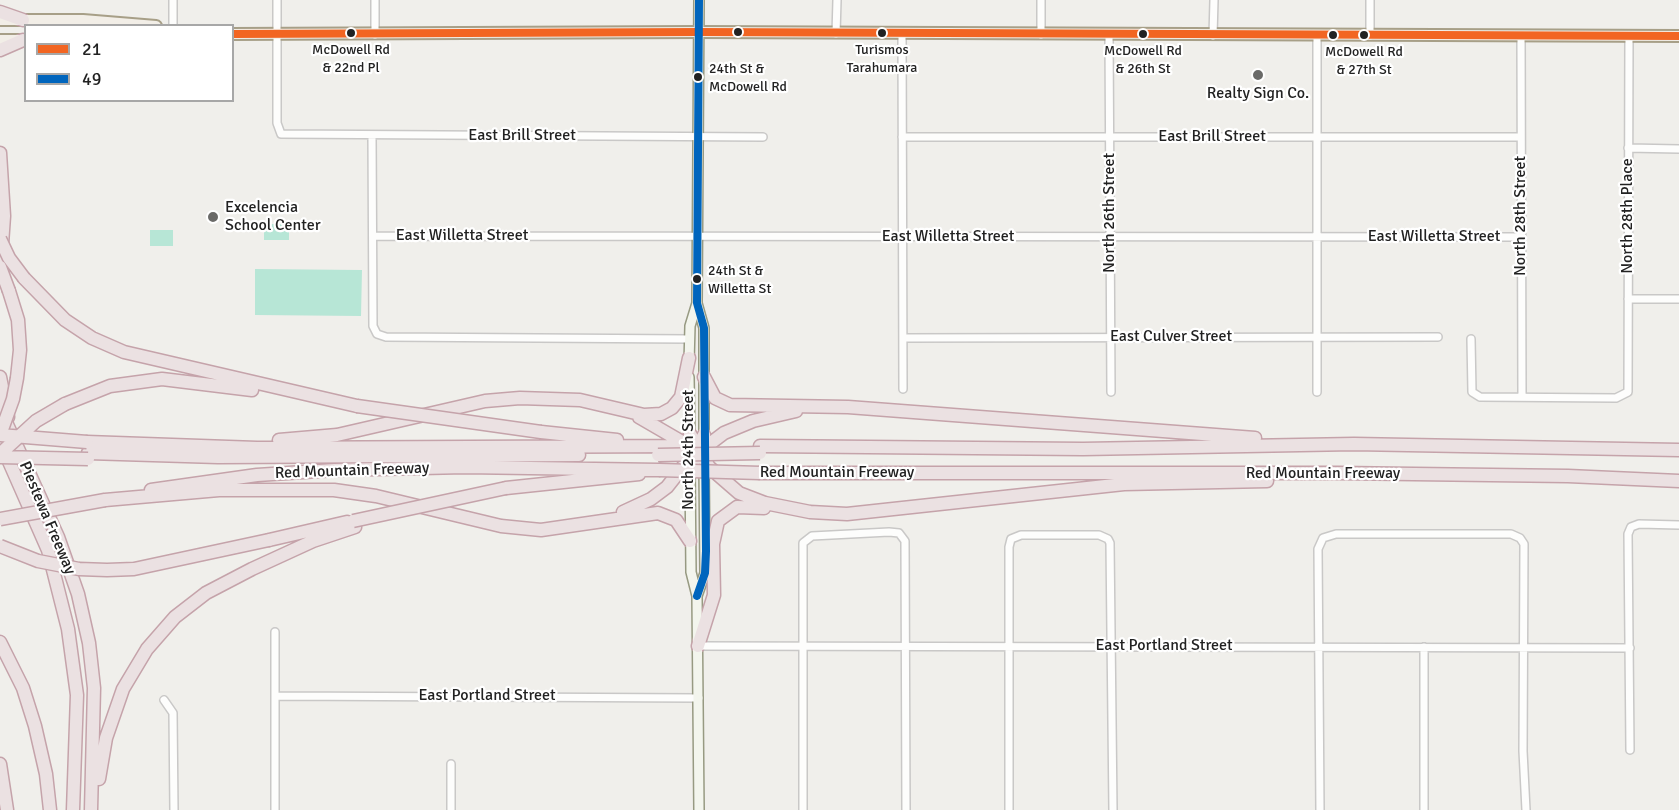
<!DOCTYPE html>
<html>
<head>
<meta charset="utf-8">
<style>
	body { margin:0 }
	#map { position:relative; width:1679px; height:810px; overflow:hidden; background:#f0efeb; font-family:Signika,sans-serif }
	canvas { display:block }
	.legend { position:absolute; left:24px; top:24px; width:210px; height:78px; box-sizing:border-box; background:#fff; border:2px solid #a7a7a7; margin:0; padding:8px 10px; list-style:none; font-size:18px; color:#222 }
	.legend li { display:flex; align-items:center; gap:12px; height:30px }
	.legend b { width:30px; border:2px solid #a7a7a7 }
</style>
</head>
<body>
<div id="map">
<canvas width="1679" height="810"></canvas>
<ul class="legend">
<li><b style="height:8px;background:#f26522"></b>21</li>
<li><b style="height:8px;background:#0065bd"></b>49</li>
</ul>
</div>
<script>
const ctx = document.querySelector('canvas').getContext('2d');
ctx.lineJoin = 'round';
function fill(path, color) {
  ctx.fillStyle = color;
  ctx.fill(path, 'evenodd');
}
function toPath(rows) {
  const path = new Path2D();
  for (const r of rows) {
    path.moveTo(r[0], r[1]);
    for (let i = 2; i < r.length; i += 2) path.lineTo(r[i], r[i + 1]);
  }
  return path;
}
function strokePath(path, color, width, dash) {
  ctx.strokeStyle = color;
  ctx.lineWidth = width;
  ctx.lineCap = dash ? 'butt' : 'round';
  ctx.setLineDash(dash || []);
  ctx.stroke(path);
}
function drawText(font, color, halo, rows, align = 'center') {
  ctx.font = font + ' Signika,sans-serif';
  ctx.lineWidth = 4.5;
  ctx.setLineDash([]);
  ctx.textBaseline = 'middle';
  ctx.strokeStyle = halo;
  ctx.fillStyle = color;
  for (const [text, x, y, turn = 0] of rows) {
    ctx.save();
    ctx.translate(x, y);
    ctx.rotate((+turn || 0) * Math.PI / 180);
    ctx.textAlign = isNaN(turn) ? turn : align;
    if (halo) ctx.strokeText(text, 0, 0);
    ctx.fillText(text, 0, 0);
    ctx.restore();
  }
}
fill(toPath([
	[264,224,289,224,289,240,264,240],
	[150,230,173,230,173,246,150,246],
	[255,269,362,270,361,316,255,315]
]), '#b7e6d6');
const minor = toPath([
	[173,0,173,26],
	[277,0,277,123,281,134,763,137],
	[375,0,375,35],
	[836,34,837,0],
	[902,34,903,389],
	[1041,35,1041,0],
	[1109,35,1111,392],
	[1521,35,1522,397],
	[1213,36,1214,0],
	[1317,36,1317,392],
	[1370,36,1370,0],
	[372,136,373,326,377,334,386,337,689,339],
	[902,137,1521,137],
	[1628,148,1679,149],
	[373,236,1522,237],
	[1628,299,1679,299],
	[903,338,1438,337],
	[1471,339,1472,392,1480,397,1616,398,1628,392,1629,35],
	[698,646,1630,648],
	[1424,647,1424,810],
	[275,696,699,698],
	[164,700,173,713,174,810],
	[1630,750,1628,534,1631,527,1639,524,1679,525],
	[451,764,451,810],
	[275,810,275,632],
	[803,810,803,543,812,536,889,532,899,533,905,541,906,810],
	[1009,810,1009,547,1011,539,1021,535,1099,535,1108,539,1110,543,1113,810],
	[1320,810,1318,549,1323,538,1336,534,1511,534,1520,538,1524,544,1523,751,1526,810]
]);
const secondary = toPath([
	[699,0,697,303,704,328,704,439],
	[689,363,690,326,697,303],
	[689,377,690,438],
	[690,467,691,572,697,596,699,810],
	[697,596,705,573,704,465]
]);
const primary = toPath([
	[0,20,83,20,156,26],
	[232,34,699,32,1679,36],
	[0,40,21,40]
]);
const motorway = toPath([
	[0,12,23,20],
	[0,50,23,40],
	[0,153,4,216,0,273],
	[24,278,65,320,92,338,124,352,357,406],
	[9,291,18,320,20,350,17,378],
	[0,377,8,417],
	[704,377,715,398,730,405,848,407,1255,438],
	[65,404,110,386,162,379,252,390],
	[0,409,58,537,78,594,89,643,94,688,91,810],
	[639,417,689,446],
	[541,432,617,440],
	[690,434,709,467,739,493,765,503,810,512,847,514,1124,484,1267,481],
	[279,440,337,435,485,401,520,398,580,400,644,415,661,414,672,408,681,397,689,358],
	[0,441,48,550,68,629,77,695,73,810],
	[87,442,257,448,684,446],
	[760,446,1083,449,1354,444,1679,450],
	[88,453,218,457,579,455],
	[690,469,699,452,724,433,753,421,796,411],
	[760,473,1337,473,1568,476,1679,481],
	[506,488,639,474],
	[151,490,257,475,335,470,465,467,659,470],
	[105,500,219,490,334,490,376,496,501,526,541,530,658,513,676,520,690,541],
	[623,512,651,499,667,487,697,449,704,435],
	[269,540,347,522],
	[0,642,23,688,35,726,46,774,50,810],
	[698,646,714,595,713,544,718,521,737,507,764,508],
	[0,764,7,810],
	[99,779,106,738,123,689,147,649,175,617,206,593,252,569,313,541,355,527]
]);
strokePath(minor, '#c9c8c7', 10);
strokePath(secondary, '#979a82', 12);
strokePath(primary, '#a79f87', 14);
strokePath(motorway, '#c5a3aa', 15);
strokePath(minor, '#fdfdfc', 7);
strokePath(secondary, '#f3f5ed', 9);
strokePath(primary, '#f2eee7', 10);
strokePath(motorway, '#ebe1e2', 12);
const motorwayBridge = toPath([
	[0,239,9,258,24,278],
	[0,267,9,291],
	[357,406,541,432],
	[0,435,87,442],
	[0,435,13,399,17,378],
	[0,454,36,421,65,404],
	[658,455,760,453],
	[0,457,88,459],
	[659,470,760,473],
	[0,519,105,500],
	[353,521,506,488],
	[0,546,38,561,79,569,107,570,134,569,269,540]
]);
strokePath(motorwayBridge, '#c5a3aa', 15, []);
strokePath(motorwayBridge, '#ebe1e2', 12);
strokePath(toPath([
	[232,34,699,32,1679,36]
]), '#f26522', 8);
strokePath(toPath([
	[697,596,705,573,706,551,704,328,697,303,699,0]
]), '#0065bd', 8);
for (const [x, y, r, color] of [
	[738,32,5,"#222"],
	[351,33,5,"#222"],
	[882,33,5,"#222"],
	[1143,34,5,"#222"],
	[1333,35,5,"#222"],
	[1364,35,5,"#222"],
	[1258,75,6,"#6a6a68"],
	[698,77,5,"#222"],
	[213,217,6,"#6a6a68"],
	[697,279,5,"#222"]
]) {
  const dot = new Path2D();
  dot.arc(x, y, r, 0, 2 * Math.PI);
  ctx.fillStyle = color;
  ctx.fill(dot);
  strokePath(dot, '#fff', 2);
}
drawText('14px', '#222', '#fff', [
	["McDowell Rd",351,50],
	["& 22nd Pl",351,68],
	["Turismos",882,50],
	["Tarahumara",882,68],
	["McDowell Rd",1143,51],
	["& 26th St",1143,69],
	["McDowell Rd",1364,52],
	["& 27th St",1364,70],
	["24th St &",709,69,"left"],
	["McDowell Rd",709,87,"left"],
	["24th St &",708,271,"left"],
	["Willetta St",708,289,"left"]
]);
drawText('16px', '#222', '#fff', [
	["Realty Sign Co.",1258,94],
	["Excelencia",225,208,"left"],
	["School Center",225,226,"left"]
]);
drawText('16px', '#222', '#fff', [
	["East Brill Street",522,136],
	["East Brill Street",1212,137],
	["North 26th Street",1110,213,-90],
	["North 28th Street",1521,216,-90],
	["North 28th Place",1628,216,-90],
	["East Willetta Street",462,236],
	["East Willetta Street",948,237],
	["East Willetta Street",1434,237],
	["East Culver Street",1171,337],
	["North 24th Street",689,450,-90],
	["Red Mountain Freeway",352,471,-2],
	["Red Mountain Freeway",837,473],
	["Red Mountain Freeway",1323,474],
	["Piestewa Freeway",47,518,67],
	["East Portland Street",1164,646],
	["East Portland Street",487,696]
]);
</script>
</body>
</html>
